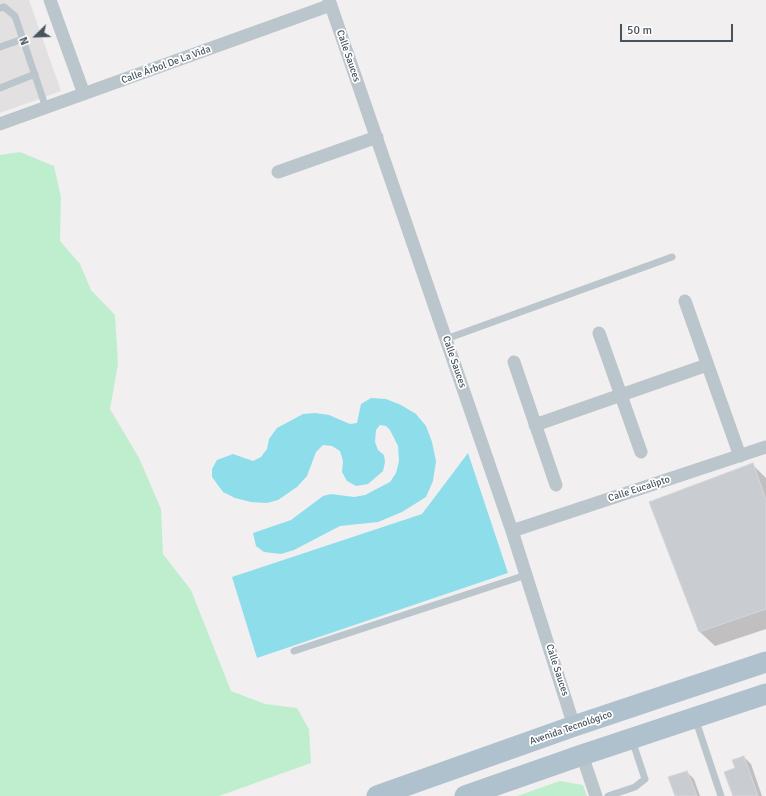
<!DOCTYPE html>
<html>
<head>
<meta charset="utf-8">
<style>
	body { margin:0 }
	#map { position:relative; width:766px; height:796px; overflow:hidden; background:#f2eff0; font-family:Signika,sans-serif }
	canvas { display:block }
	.north { position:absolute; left:16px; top:16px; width:40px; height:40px; -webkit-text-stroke:3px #fff; paint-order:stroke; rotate:247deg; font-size:11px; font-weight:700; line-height:16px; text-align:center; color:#48545d }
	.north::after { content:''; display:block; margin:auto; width:14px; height:18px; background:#48545d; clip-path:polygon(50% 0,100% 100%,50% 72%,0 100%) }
	.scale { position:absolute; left:620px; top:24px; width:113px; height:18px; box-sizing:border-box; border:2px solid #48545d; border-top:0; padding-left:5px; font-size:12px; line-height:14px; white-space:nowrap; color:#48545d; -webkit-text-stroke:3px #fff; paint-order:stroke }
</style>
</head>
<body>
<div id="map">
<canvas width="766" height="796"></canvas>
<div class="north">N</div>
<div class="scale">50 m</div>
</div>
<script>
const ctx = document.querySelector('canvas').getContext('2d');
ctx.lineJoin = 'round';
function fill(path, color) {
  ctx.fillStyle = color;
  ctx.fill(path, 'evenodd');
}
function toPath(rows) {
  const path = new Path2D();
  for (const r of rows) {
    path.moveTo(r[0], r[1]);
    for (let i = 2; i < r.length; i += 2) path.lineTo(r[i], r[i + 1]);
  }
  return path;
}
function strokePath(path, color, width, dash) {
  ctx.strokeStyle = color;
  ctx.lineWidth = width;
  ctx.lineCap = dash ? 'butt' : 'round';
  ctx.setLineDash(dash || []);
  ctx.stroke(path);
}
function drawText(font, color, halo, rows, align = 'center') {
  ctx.font = font + ' Signika,sans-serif';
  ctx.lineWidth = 3.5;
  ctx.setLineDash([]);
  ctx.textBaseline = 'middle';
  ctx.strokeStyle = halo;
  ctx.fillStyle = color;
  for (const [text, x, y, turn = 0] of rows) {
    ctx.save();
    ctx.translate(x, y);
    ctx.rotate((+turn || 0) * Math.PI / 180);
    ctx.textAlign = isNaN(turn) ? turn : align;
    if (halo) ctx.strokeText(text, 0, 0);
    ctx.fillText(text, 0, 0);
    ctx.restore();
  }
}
fill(toPath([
	[0,0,29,0,61,91,0,113]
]), '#e3e0e2');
fill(toPath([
	[20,152,54,166,61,197,60,241,80,264,91,290,115,315,118,364,110,409,139,458,161,509,163,554,191,590,231,691,265,704,297,708,309,729,311,763,219,796,0,796,0,155],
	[560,781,583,785,587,796,517,796]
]), '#bfeece');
fill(toPath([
	[371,398,386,399,401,405,416,414,426,426,432,442,436,461,433,481,426,497,402,512,378,522,340,526,294,550,281,554,264,552,256,546,253,533,291,520,323,496,331,494,354,497,365,495,390,482,396,473,399,461,398,446,390,430,386,426,380,425,376,430,375,442,378,450,384,455,385,462,383,471,368,484,356,486,347,481,342,472,343,461,340,451,332,446,323,445,316,452,307,476,297,487,278,500,267,503,251,502,235,498,223,492,212,477,212,469,217,460,233,454,253,461,261,457,267,449,269,439,277,428,303,414,315,413,329,415,350,424,357,423,361,404],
	[468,453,508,573,257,658,232,577,422,514]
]), '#8ddeea');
fill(toPath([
	[752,464,766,478,766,629,715,646,700,632],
	[744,757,751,764,762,796,734,796,737,769],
	[687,772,694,779,700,796,676,796]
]), '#0003');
const building = toPath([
	[753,463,766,500,766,609,699,632,649,502,753,463],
	[744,756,758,796,733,796,724,772,735,768,732,760,744,756],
	[687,771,697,796,675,796,668,777,687,771]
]);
fill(building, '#c9cdd2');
strokePath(building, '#d4d6db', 1);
strokePath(toPath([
	[0,8,4,7,15,16,46,108],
	[0,47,23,39],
	[0,88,35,74],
	[446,339,672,257],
	[294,651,526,575],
	[695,718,721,796],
	[608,796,635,787,645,779,632,740]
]), '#bbc5cc', 7);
strokePath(toPath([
	[50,0,84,94],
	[329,0,512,531,574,726],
	[0,124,331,5],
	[278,172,377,137],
	[685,301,740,456],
	[599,333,641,452],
	[514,362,556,485],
	[535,425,707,365],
	[512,531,766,447],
	[582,755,596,796]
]), '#bbc5cc', 13);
strokePath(toPath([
	[377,796,574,726,766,662],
	[465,796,582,755,766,694]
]), '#b0c1ce', 21);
drawText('10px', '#48545d', '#fff', [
	["Calle Sauces",348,56,71],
	["Calle Árbol De La Vida",166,65,-20],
	["Calle Sauces",454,362,71],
	["Calle Eucalipto",639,489,-18],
	["Calle Sauces",557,670,72],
	["Avenida Tecnológico",571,728,-19]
]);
</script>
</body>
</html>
